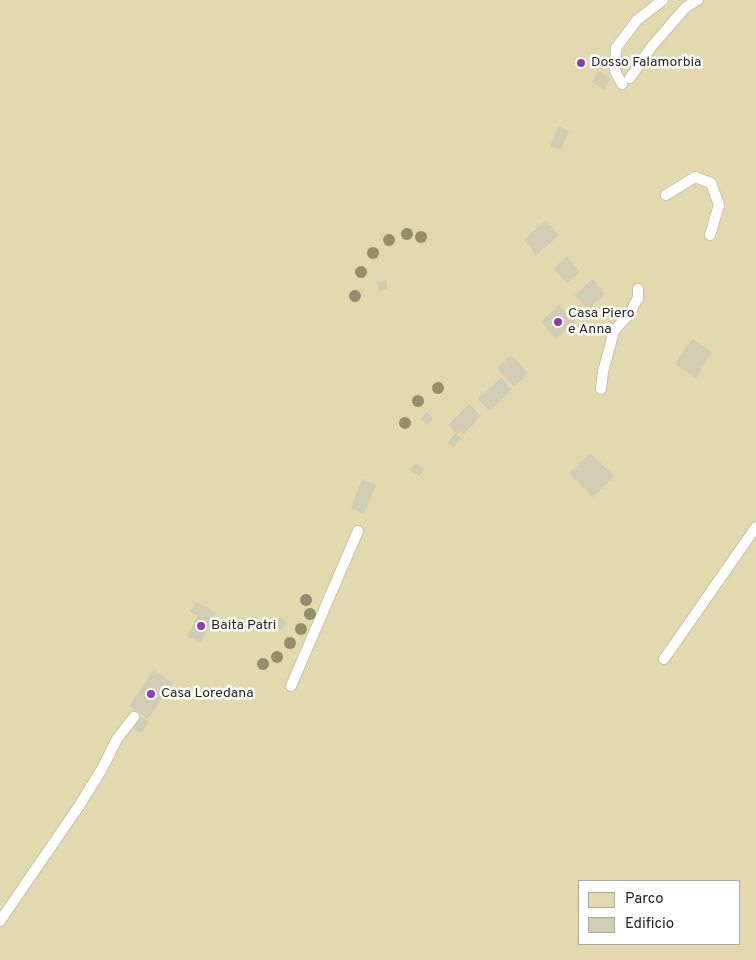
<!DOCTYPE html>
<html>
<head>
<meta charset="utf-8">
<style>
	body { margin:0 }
	#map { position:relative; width:756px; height:960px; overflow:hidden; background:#faf5dc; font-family:Overpass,sans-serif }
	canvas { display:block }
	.legend { position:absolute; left:578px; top:880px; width:162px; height:65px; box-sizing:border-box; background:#fff; border:1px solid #a9a8a4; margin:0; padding:6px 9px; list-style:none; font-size:15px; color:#27261c }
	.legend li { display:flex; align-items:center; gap:10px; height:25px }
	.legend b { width:25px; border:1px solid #a9a8a4 }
</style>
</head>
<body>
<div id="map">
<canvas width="756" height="960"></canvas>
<ul class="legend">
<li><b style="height:14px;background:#e2daae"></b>Parco</li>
<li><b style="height:14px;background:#d1ccb4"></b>Edificio</li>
</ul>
</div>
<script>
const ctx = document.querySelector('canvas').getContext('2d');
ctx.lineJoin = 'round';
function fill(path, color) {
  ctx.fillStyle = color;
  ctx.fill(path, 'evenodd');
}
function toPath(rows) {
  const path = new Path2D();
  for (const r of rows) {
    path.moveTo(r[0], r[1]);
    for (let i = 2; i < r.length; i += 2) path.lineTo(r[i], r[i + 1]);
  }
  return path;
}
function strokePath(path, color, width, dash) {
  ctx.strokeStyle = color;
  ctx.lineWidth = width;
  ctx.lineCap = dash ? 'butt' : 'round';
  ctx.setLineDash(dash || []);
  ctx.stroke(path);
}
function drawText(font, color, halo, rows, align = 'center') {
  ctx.font = font + ' Overpass,sans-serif';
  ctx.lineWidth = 5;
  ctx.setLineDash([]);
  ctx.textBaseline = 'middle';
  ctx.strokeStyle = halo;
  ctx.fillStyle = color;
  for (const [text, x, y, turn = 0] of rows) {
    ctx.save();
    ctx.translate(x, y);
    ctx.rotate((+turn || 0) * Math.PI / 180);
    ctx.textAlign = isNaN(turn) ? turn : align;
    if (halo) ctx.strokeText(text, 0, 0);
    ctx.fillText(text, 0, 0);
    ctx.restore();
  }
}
fill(toPath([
	[0,0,756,0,756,960,0,960],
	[580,881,740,881,740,944,580,944]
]), '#e2daae');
fill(toPath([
	[599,71,611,79,604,90,592,82],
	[559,126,569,131,561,150,550,146],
	[546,220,559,235,536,255,524,240],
	[567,257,580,272,567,283,554,268],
	[593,279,605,294,588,309,575,295],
	[386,280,387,289,379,291,377,282],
	[559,305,575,322,556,339,541,322],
	[692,339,712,352,696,378,675,364],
	[511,355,528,373,514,387,497,368],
	[501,378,512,389,490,411,478,399],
	[469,404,481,416,464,434,460,431,457,434,448,425],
	[427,412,433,419,427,425,420,419],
	[456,433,461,439,453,448,448,442],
	[590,453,614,476,593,497,569,473],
	[416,463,424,469,419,476,410,470],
	[362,479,376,485,364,514,351,508],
	[196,602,216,613,200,643,187,636,198,616,190,612],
	[280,617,287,623,281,630,274,624],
	[154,670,173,683,148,719,129,706],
	[141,717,149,722,141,733,133,728]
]), '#d1ccb4');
const lane = toPath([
	[630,78,652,46,686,7,698,0],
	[622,84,615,71,616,48,637,20,663,0],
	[666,195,695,177,711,183,719,205,710,235],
	[601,389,603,372,614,331,630,313,638,298,638,289],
	[664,659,756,527],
	[291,686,358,531],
	[0,921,79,806,102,769,117,739,134,717]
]);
strokePath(lane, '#c8c3ab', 12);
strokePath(lane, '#fff', 10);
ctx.fillStyle = '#958e6b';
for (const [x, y] of [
	[407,234],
	[421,237],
	[389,240],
	[373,253],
	[361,272],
	[355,296],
	[438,388],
	[418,401],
	[405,423],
	[306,600],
	[310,614],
	[301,629],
	[290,643],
	[277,657],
	[263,664]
]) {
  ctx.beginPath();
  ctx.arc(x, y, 6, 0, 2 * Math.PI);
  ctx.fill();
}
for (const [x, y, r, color] of [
	[581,63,5,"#8c3cac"],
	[558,322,5,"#8c3cac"],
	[201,626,5,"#8c3cac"],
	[151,694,5,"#8c3cac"]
]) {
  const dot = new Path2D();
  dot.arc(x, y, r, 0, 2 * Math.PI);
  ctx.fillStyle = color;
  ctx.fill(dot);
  strokePath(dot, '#fff', 2);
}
drawText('14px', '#27261c', '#fff', [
	["Dosso Falamorbia",591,63],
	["Casa Piero",568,314],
	["e Anna",568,330],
	["Baita Patri",211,626],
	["Casa Loredana",161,694]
], 'left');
</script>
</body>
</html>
